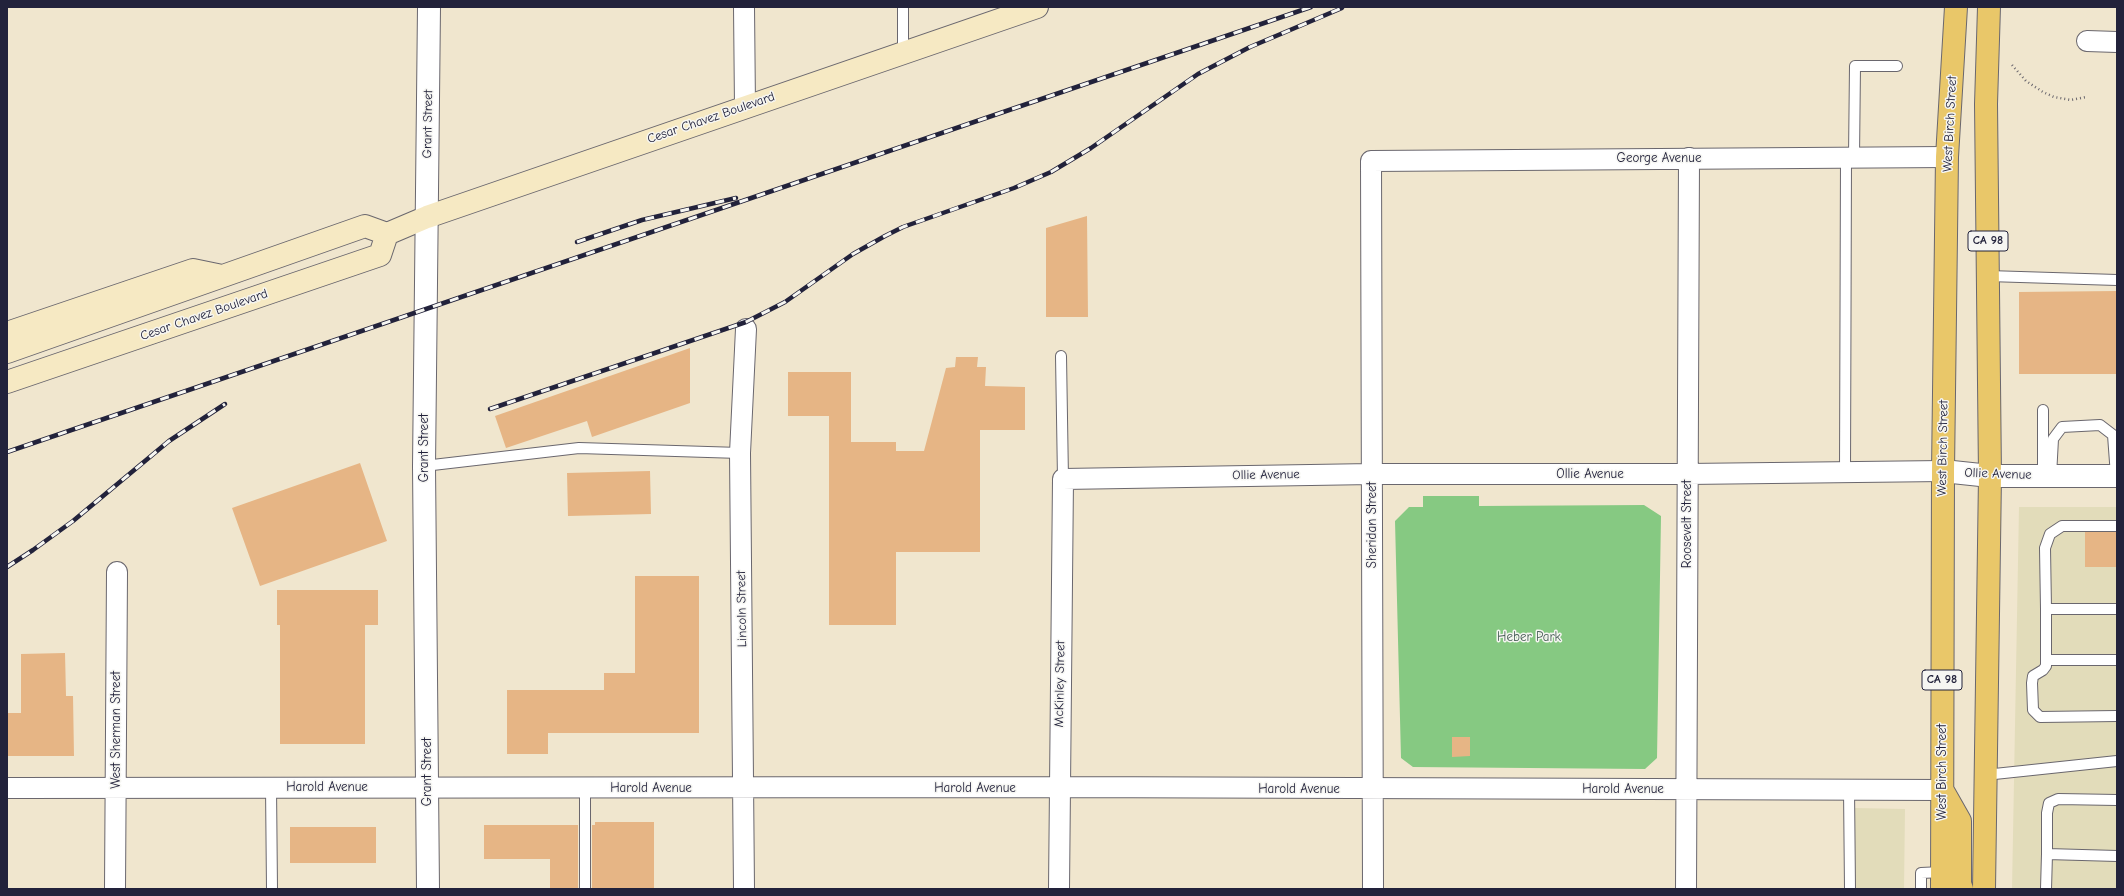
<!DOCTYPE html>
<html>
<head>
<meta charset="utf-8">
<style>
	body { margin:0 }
	#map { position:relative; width:2124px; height:896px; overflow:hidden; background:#f0e6ce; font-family:"Comic Neue",sans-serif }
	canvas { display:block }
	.frame { position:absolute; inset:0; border:8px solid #22223b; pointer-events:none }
</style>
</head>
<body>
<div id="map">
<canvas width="2124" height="896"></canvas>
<div class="frame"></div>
</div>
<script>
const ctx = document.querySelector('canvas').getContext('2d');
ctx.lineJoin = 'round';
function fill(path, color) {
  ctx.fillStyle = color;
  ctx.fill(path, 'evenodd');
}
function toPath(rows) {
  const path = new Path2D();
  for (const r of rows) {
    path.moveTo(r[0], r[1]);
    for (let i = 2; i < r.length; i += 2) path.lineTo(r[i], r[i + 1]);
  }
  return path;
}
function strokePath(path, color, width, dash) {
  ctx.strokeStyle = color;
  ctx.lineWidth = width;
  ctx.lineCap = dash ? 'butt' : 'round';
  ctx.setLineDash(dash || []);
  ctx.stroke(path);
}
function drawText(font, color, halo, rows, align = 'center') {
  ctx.font = font + ' "Comic Neue",sans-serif';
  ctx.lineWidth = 3;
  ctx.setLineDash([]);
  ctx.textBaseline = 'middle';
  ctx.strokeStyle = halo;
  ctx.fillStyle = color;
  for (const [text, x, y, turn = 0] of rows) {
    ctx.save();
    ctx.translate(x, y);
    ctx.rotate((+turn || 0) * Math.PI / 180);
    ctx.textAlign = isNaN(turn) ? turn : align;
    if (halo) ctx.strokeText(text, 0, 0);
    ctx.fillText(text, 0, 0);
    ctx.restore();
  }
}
fill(toPath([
	[2019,507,2117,507,2117,889,2012,889],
	[1855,808,1905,809,1904,889,1854,889]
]), '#e2dcba');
fill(toPath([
	[1423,496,1479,496,1479,506,1644,505,1661,516,1657,758,1645,769,1413,767,1401,758,1395,521,1409,507,1423,507]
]), '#86c982');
fill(toPath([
	[1087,216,1088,317,1046,317,1046,228],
	[2117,291,2117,374,2019,374,2019,292],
	[690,348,690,403,592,437,587,421,506,448,495,416],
	[956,357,978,357,977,367,986,367,985,386,1025,387,1025,430,980,430,980,552,896,552,896,625,829,625,829,416,788,416,788,372,851,372,851,442,896,442,896,451,924,451,946,368,955,367],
	[360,463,387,541,260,586,232,508],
	[650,471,651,514,568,516,567,473],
	[2085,532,2117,532,2117,567,2085,567],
	[635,576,699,576,699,733,548,733,548,754,507,754,507,690,604,690,604,673,635,673],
	[277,590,378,590,378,625,365,625,365,744,280,744,280,625,277,625],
	[65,653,66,696,73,696,74,756,7,756,7,713,21,713,21,654],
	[1452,737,1470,737,1470,756,1452,757],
	[595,822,654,822,654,889,592,889,592,825,595,825],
	[484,825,578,825,578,889,550,889,550,859,484,859],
	[290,827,376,827,376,863,290,863]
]), '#e6b585');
const service = toPath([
	[903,7,903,53],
	[1854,157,1855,66,1897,66],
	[1988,276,2117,280],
	[1061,356,1063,479],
	[2043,410,2043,476],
	[424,466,579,448,740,453],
	[1845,472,1846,157],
	[2051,476,2053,439,2062,427,2100,425,2113,435,2116,476],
	[2046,609,2045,548,2050,534,2062,526,2117,526],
	[2117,609,2046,609,2046,666,2043,670,2033,676,2032,683,2033,710,2040,717,2117,716],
	[2046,660,2117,660],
	[1985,775,2117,761],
	[271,787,272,889],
	[585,788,585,889],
	[1849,789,1850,889],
	[2047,854,2047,813,2049,803,2058,799,2117,800],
	[1921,889,1921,873,1942,872],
	[2046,889,2047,854,2117,856]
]);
const minor = toPath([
	[744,7,745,107],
	[2087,41,2117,42],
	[7,788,1059,787,1942,790],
	[115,889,117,572],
	[744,889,740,453,746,329],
	[1059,889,1063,479,1372,474,1687,474,1943,471],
	[1373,889,1371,161,1947,157],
	[1686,889,1689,158]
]);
const tertiary = toPath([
	[1943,471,1990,476,2117,476],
	[428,889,424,466,429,7]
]);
const secondary = toPath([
	[7,333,193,270,222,276],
	[7,352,365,226,387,234,427,217,1037,7],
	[7,382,380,255,387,234]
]);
const primary = toPath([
	[1943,791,1960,821,1960,884,1962,889],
	[1942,889,1943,471,1947,157,1956,7],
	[1984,889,1990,476,1986,104,1989,7]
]);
strokePath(service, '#6a676e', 12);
strokePath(minor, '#6a676e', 22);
strokePath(tertiary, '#6a676e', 24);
strokePath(secondary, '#6a676e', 24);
strokePath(primary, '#6a676e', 24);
strokePath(toPath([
	[2012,65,2026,81,2043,92,2054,97,2071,100,2086,97]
]), '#6a676e', 2.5, [1, 3]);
strokePath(service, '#fff', 10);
strokePath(minor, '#fff', 20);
strokePath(tertiary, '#fff', 22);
strokePath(secondary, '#f6e9c3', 22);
strokePath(primary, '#e9c769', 22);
const rail = toPath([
	[577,242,642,220,736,198],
	[490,409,746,322,785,302,853,254,885,236,903,227,1014,188,1051,172,1091,148,1198,74,1250,47,1342,8],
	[7,452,1311,7],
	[7,567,33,550,73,521,169,441,225,404]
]);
strokePath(rail, '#22223b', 4.5);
strokePath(rail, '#f6f6f2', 3, [9]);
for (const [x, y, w] of [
	[1988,241,40],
	[1942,680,40]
]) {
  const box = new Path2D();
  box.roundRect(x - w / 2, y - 10, w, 20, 3);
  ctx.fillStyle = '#f6f6f2';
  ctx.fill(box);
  strokePath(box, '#22223b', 1);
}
drawText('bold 12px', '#22223b', null, [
	["CA 98",1988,241],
	["CA 98",1942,680]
]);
drawText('13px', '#22223b', '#f6f6f2', [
	["Cesar Chavez Boulevard",711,118,-19],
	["Grant Street",428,124,-89],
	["West Birch Street",1950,124,-87],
	["George Avenue",1659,158],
	["Cesar Chavez Boulevard",204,315,-19],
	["Grant Street",424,448,-90],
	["West Birch Street",1943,448,-89],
	["Ollie Avenue",1590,474],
	["Ollie Avenue",1998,474,2],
	["Ollie Avenue",1266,475,-1],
	["Roosevelt Street",1687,524,-90],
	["Sheridan Street",1372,525,-90],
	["Lincoln Street",742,609,-91],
	["McKinley Street",1060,684,-89],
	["West Sherman Street",116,730,-90],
	["Grant Street",427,772,-90],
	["West Birch Street",1942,772,-90],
	["Harold Avenue",327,787],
	["Harold Avenue",651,788],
	["Harold Avenue",975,788],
	["Harold Avenue",1299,789],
	["Harold Avenue",1623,789]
]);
drawText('13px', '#455c54', '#f6f6f2', [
	["Heber Park",1529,637]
]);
</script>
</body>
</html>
